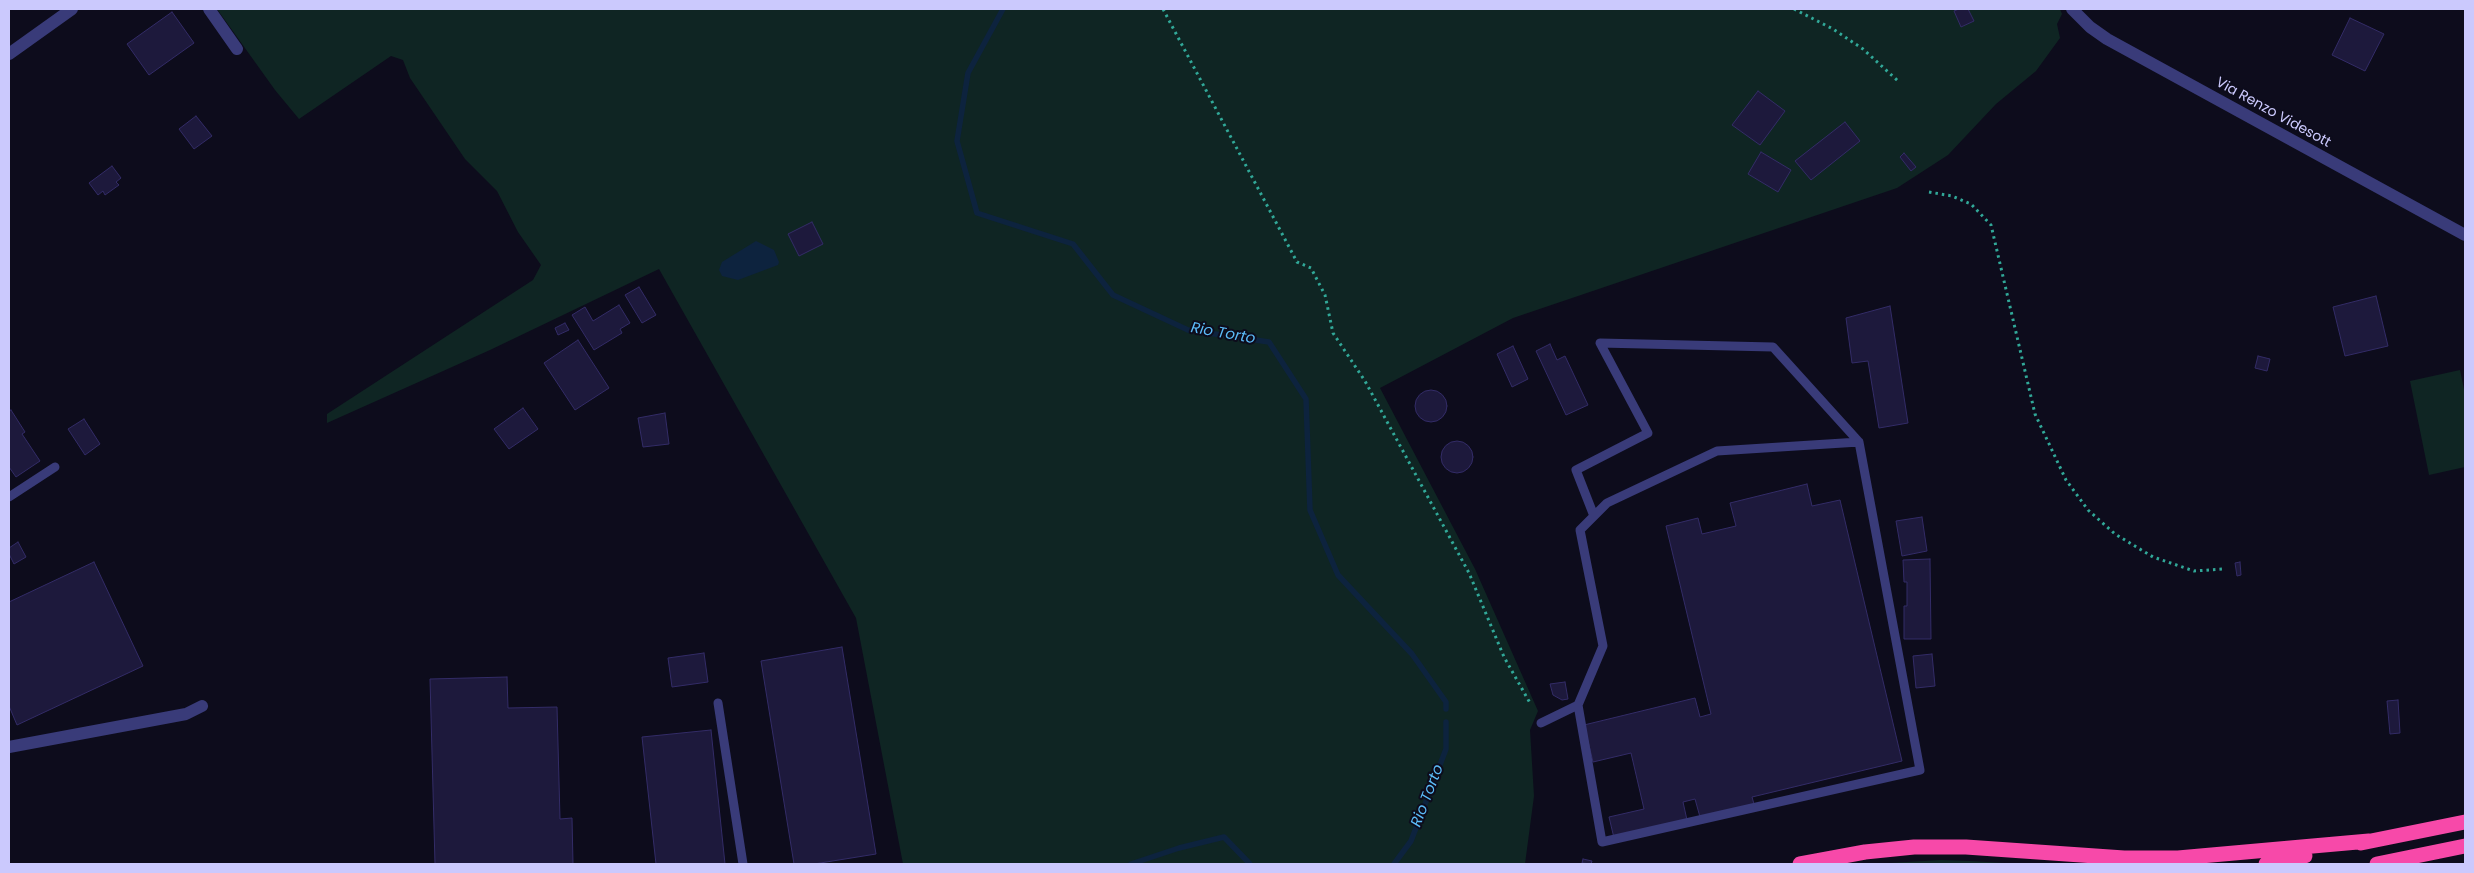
<!DOCTYPE html>
<html>
<head>
<meta charset="utf-8">
<style>
	body { margin:0 }
	#map { position:relative; width:2474px; height:873px; overflow:hidden; background:#0d0c1c; font-family:Poppins,sans-serif }
	canvas { display:block }
	.frame { position:absolute; inset:0; border:10px solid #cbc9fd; pointer-events:none }
</style>
</head>
<body>
<div id="map">
<canvas width="2474" height="873"></canvas>
<div class="frame"></div>
</div>
<script>
const ctx = document.querySelector('canvas').getContext('2d');
ctx.lineJoin = 'round';
function fill(path, color) {
  ctx.fillStyle = color;
  ctx.fill(path, 'evenodd');
}
function toPath(rows) {
  const path = new Path2D();
  for (const r of rows) {
    if (r.length === 3) {
      path.moveTo(r[0] + r[2], r[1]);
      path.arc(r[0], r[1], r[2], 0, 2 * Math.PI);
      continue;
    }
    path.moveTo(r[0], r[1]);
    for (let i = 2; i < r.length; i += 2) path.lineTo(r[i], r[i + 1]);
  }
  return path;
}
function strokePath(path, color, width, dash) {
  ctx.strokeStyle = color;
  ctx.lineWidth = width;
  ctx.lineCap = dash ? 'butt' : 'round';
  ctx.setLineDash(dash || []);
  ctx.stroke(path);
}
function drawText(font, color, halo, rows, align = 'center') {
  ctx.font = font + ' Poppins,sans-serif';
  ctx.lineWidth = 4;
  ctx.setLineDash([]);
  ctx.textBaseline = 'middle';
  ctx.strokeStyle = halo;
  ctx.fillStyle = color;
  for (const [text, x, y, turn = 0] of rows) {
    ctx.save();
    ctx.translate(x, y);
    ctx.rotate((+turn || 0) * Math.PI / 180);
    ctx.textAlign = isNaN(turn) ? turn : align;
    if (halo) ctx.strokeText(text, 0, 0);
    ctx.fillText(text, 0, 0);
    ctx.restore();
  }
}
fill(toPath([
	[217,9,2060,9,2062,14,2057,24,2060,38,2036,71,1996,104,1948,155,1897,188,1513,318,1380,388,1475,569,1538,711,1530,730,1534,796,1525,864,903,864,856,618,659,269,490,350,327,423,327,414,533,280,541,265,518,232,497,191,465,159,410,78,403,60,391,56,299,119,275,90],
	[2460,370,2465,394,2465,467,2429,475,2410,381],
	[1941,860,1970,861,2022,864,1872,864]
]), '#0f2523');
fill(toPath([
	[756,241,774,250,779,262,778,265,738,280,722,276,719,270,722,262]
]), '#0d233e');
strokePath(toPath([
	[1003,9,968,73,957,141,977,213,1073,244,1113,295,1188,330,1269,342,1306,399,1310,510,1338,575,1412,654,1446,702,1446,709],
	[1131,864,1179,848,1224,837,1250,864],
	[1394,864,1411,841,1446,749,1446,722]
]), '#0d233e', 5.5);
const building = toPath([
	[1959,9,1968,9,1974,21,1961,27,1954,11,1959,9],
	[172,12,194,43,149,75,127,44,172,12],
	[2350,18,2384,34,2365,71,2332,55,2350,18],
	[1758,91,1785,111,1760,145,1732,125,1758,91],
	[196,116,212,136,194,149,179,129,196,116],
	[1845,122,1860,141,1811,180,1795,161,1845,122],
	[1761,152,1791,170,1778,192,1748,174,1761,152],
	[1904,153,1916,167,1911,171,1900,157,1904,153],
	[112,166,121,178,116,182,119,185,105,195,103,191,98,195,89,183,112,166],
	[812,222,823,244,799,256,788,234,812,222],
	[639,287,656,315,642,323,625,295,639,287],
	[2376,296,2388,346,2345,356,2333,307,2376,296],
	[619,305,630,323,620,329,622,333,594,350,572,315,585,307,593,321,619,305],
	[1890,306,1908,423,1879,428,1868,361,1852,363,1846,318,1890,306],
	[565,323,569,330,558,335,555,328,565,323],
	[578,340,609,388,575,410,544,363,578,340],
	[1550,344,1557,360,1565,356,1588,405,1566,415,1536,351,1550,344],
	[1513,346,1528,379,1512,387,1497,354,1513,346],
	[2258,356,2270,359,2267,371,2255,368,2258,356],
	[1431,406,16],
	[523,408,538,429,509,449,494,429,523,408],
	[11,410,25,432,22,434,40,461,16,477,9,467,9,411,11,410],
	[665,413,669,444,643,447,638,418,665,413],
	[84,419,100,444,85,455,68,429,84,419],
	[1457,457,16],
	[1807,484,1812,506,1840,500,1902,761,1752,797,1754,804,1700,817,1695,799,1683,802,1687,820,1614,838,1609,817,1644,809,1631,753,1593,762,1584,725,1695,698,1700,717,1711,714,1666,526,1698,518,1702,534,1736,526,1730,503,1807,484],
	[1922,517,1927,551,1902,556,1896,521,1922,517],
	[18,542,26,557,14,564,9,554,9,548,18,542],
	[1930,559,1931,639,1904,639,1904,606,1907,606,1907,582,1904,582,1903,560,1930,559],
	[94,562,143,666,17,725,9,706,9,602,94,562],
	[2240,562,2241,575,2237,576,2235,563,2240,562],
	[842,647,876,854,814,864,794,864,761,661,842,647],
	[704,653,708,682,672,687,668,658,704,653],
	[1932,654,1935,686,1916,688,1913,656,1932,654],
	[507,677,508,708,557,707,560,819,572,818,573,864,435,864,430,679,507,677],
	[1565,682,1568,699,1562,700,1553,695,1550,684,1565,682],
	[2398,700,2400,733,2390,734,2387,701,2398,700],
	[711,730,725,864,656,864,642,737,711,730],
	[1583,859,1592,861,1591,864,1582,863,1583,859]
]);
fill(building, '#1d193c');
strokePath(building, '#332c67', 1);
strokePath(toPath([
	[1163,9,1297,262,1311,268,1325,295,1333,333,1365,381,1469,573,1504,657,1530,703],
	[1794,9,1833,29,1863,49,1898,81],
	[1929,192,1952,196,1971,204,1991,225,2035,414,2066,480,2088,510,2115,534,2153,557,2194,571,2223,569]
]), '#31a898', 3, [2.5, 4]);
strokePath(toPath([
	[9,497,55,467],
	[1594,516,1576,470,1648,433,1600,343,1773,347,1859,442],
	[718,703,743,864],
	[1541,723,1578,705,1603,646,1580,530,1607,503,1717,451,1859,442,1920,770,1602,842,1578,705]
]), '#393b79', 9);
strokePath(toPath([
	[209,9,237,49],
	[2072,9,2090,27,2107,39,2465,235],
	[9,54,72,9],
	[9,747,186,714,202,706]
]), '#393b79', 12);
strokePath(toPath([
	[2361,843,2465,822],
	[1800,864,1865,852,1914,847,1966,847,2124,858,2178,858,2369,841],
	[2266,864,2305,856],
	[2377,864,2465,846]
]), '#f749a9', 15);
drawText('14px', '#cbc9fd', '#0d0c1c', [
	["Via Renzo Videsott",2273,113,29]
]);
drawText('italic 15px', '#5bbbf8', '#0d0c1c', [
	["Rio Torto",1223,334,10],
	["Rio Torto",1428,796,-69]
]);
</script>
</body>
</html>
